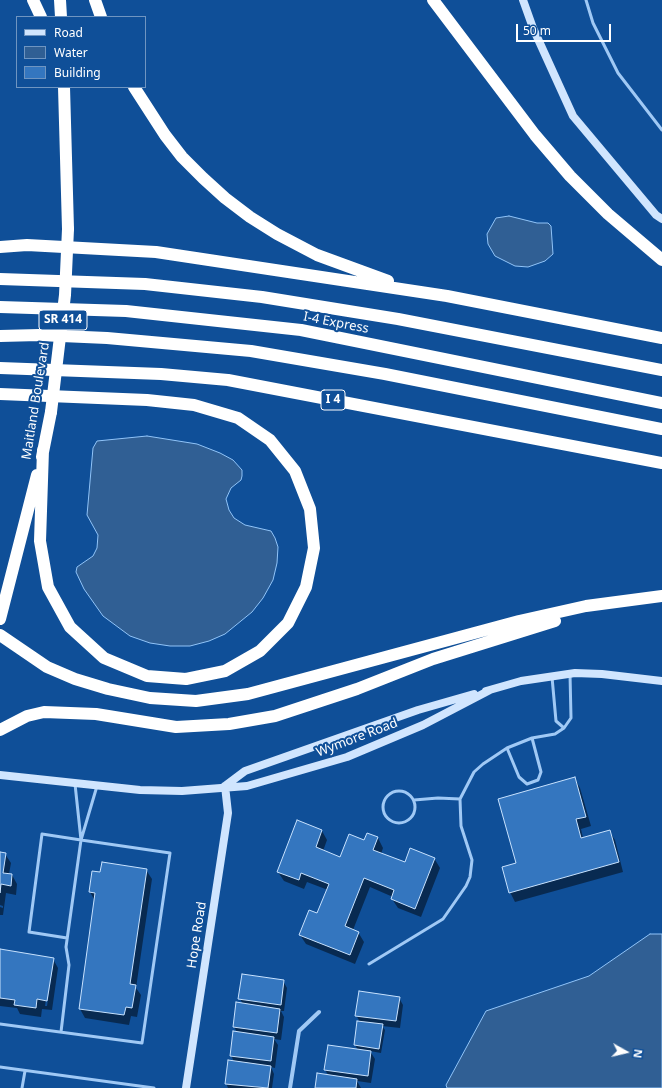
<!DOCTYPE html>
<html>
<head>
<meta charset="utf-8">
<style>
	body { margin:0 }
	#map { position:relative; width:662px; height:1088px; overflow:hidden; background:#0f4f98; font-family:"Noto Sans",sans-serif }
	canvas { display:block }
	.legend { position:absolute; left:16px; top:16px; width:130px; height:72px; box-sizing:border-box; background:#0f4f98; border:1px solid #6f95c1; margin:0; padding:5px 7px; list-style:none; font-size:12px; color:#fff }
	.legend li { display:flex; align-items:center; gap:8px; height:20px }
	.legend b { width:20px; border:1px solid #6f95c1 }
	.north { position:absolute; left:606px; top:1032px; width:40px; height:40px; -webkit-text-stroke:3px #0f4f98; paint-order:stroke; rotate:98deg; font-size:11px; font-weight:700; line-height:16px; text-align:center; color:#fff }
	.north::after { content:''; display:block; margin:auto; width:14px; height:18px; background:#fff; clip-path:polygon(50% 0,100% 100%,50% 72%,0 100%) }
	.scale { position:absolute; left:516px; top:24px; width:95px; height:18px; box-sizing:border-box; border:2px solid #fff; border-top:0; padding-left:5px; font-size:12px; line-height:14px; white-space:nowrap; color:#fff; -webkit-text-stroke:3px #0f4f98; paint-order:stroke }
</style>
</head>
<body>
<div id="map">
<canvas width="662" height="1088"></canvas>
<ul class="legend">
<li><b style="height:5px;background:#d0e5fe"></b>Road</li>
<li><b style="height:11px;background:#305f94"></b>Water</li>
<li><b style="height:11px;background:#3476bf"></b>Building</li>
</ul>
<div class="north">N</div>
<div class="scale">50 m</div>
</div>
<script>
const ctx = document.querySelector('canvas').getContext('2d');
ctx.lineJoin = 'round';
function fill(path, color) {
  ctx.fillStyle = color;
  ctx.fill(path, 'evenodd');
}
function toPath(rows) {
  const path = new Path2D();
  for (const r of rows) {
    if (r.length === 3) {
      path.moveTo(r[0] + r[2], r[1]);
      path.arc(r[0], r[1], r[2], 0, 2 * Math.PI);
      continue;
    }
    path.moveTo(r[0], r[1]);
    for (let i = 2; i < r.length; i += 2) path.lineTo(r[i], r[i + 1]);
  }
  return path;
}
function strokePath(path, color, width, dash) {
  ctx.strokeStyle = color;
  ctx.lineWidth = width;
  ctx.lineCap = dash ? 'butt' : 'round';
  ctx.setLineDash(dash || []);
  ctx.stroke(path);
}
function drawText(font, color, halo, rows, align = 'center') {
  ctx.font = font + ' "Noto Sans",sans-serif';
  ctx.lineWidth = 4;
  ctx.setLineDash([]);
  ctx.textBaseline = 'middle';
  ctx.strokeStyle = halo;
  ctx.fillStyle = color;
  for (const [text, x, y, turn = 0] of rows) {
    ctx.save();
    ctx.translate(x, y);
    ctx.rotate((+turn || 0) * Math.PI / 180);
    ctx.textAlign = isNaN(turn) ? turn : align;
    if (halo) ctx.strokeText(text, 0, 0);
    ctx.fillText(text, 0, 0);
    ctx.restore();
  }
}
const water = toPath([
	[509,216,537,223,548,223,551,226,553,254,545,261,528,267,515,266,495,256,488,244,487,234,496,218,509,216],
	[147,436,197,444,220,453,233,460,242,470,242,476,241,480,231,488,226,499,229,510,234,518,245,525,271,531,275,538,278,547,277,563,273,580,263,598,252,612,225,634,209,641,190,646,170,646,150,643,130,636,103,616,84,589,76,572,77,567,93,556,97,548,98,535,87,515,93,448,97,441,147,436],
	[650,934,662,934,662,1088,447,1088,446,1085,486,1011,589,976,650,934]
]);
fill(water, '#305f94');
strokePath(water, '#91c4f8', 1);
fill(toPath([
	[575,779,580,788,591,826,581,829,583,838,609,831,615,840,623,872,515,902,510,892,517,864],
	[322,831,327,840,323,851,341,858,364,841,367,834,378,838,383,848,381,854,405,864,434,858,440,868,421,917,398,908,392,899,393,897,370,887,353,930,358,932,364,942,355,964,306,944,300,935,318,915,328,890,307,882,304,889,284,881,278,872],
	[0,853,5,854,11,863,9,874,12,875,17,884,16,895,6,893,3,915,0,915,0,907,3,908,3,906,0,905],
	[146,870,152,879,136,988,141,995,137,1017,131,1016,129,1025,85,1018,80,1009,95,901,90,892,101,873],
	[0,951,53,959,58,968,52,1010,42,1009,41,1017,20,1014,17,1008,0,1006],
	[51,966,53,966,47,1006,45,1006],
	[283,981,287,988,284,1011,281,1011,284,1017,281,1040,274,1039,278,1045,275,1068,271,1067,274,1074,272,1088,228,1088,226,1083,234,1062,231,1055,237,1032,234,1027,243,1004,240,999],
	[399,998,403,1005,400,1028,382,1026,385,1030,381,1053,370,1051,375,1059,371,1083,357,1081,361,1088,316,1088,329,1076,325,1070,358,1050,355,1045,360,1022,356,1015]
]), '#0007');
const building = toPath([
	[575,777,586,817,576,819,581,838,610,830,619,862,509,893,502,867,516,863,498,799,575,777],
	[297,820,322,830,316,847,340,857,349,834,364,840,367,833,378,837,373,850,405,862,410,848,435,858,415,909,391,899,394,890,364,878,345,926,359,932,350,955,299,935,309,910,317,913,329,884,301,873,299,880,277,872,297,820],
	[0,852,6,853,3,873,12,874,11,886,1,884,0,893,0,852],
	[102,862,147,869,130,984,136,985,132,1008,126,1007,124,1015,79,1009,95,893,89,892,92,871,100,872,102,862],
	[0,949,54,958,47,1001,37,999,36,1008,14,1005,15,1000,0,998,0,949],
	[242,974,284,980,281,1005,238,999,242,974],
	[359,991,400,997,396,1021,355,1016,359,991],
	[236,1002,280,1009,277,1033,233,1027,236,1002],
	[357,1021,383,1024,379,1049,354,1045,357,1021],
	[233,1031,274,1037,271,1061,230,1056,233,1031],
	[328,1045,371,1051,368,1076,324,1070,328,1045],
	[228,1060,271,1066,268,1088,225,1084,228,1060],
	[317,1073,357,1079,356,1088,315,1088,317,1073]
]);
fill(building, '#3476bf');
strokePath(building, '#c8e2fe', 1);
strokePath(toPath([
	[586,0,593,23,618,73,662,130],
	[552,677,556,721,564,728,571,718,570,674],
	[507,748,519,777,527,784,538,780,541,772,532,738],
	[399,807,16],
	[414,800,438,798,460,799],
	[67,938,29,932,42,834,81,840],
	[369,964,443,919,466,886,470,877,472,860,461,826,460,799,474,772,483,764,507,748,532,738,555,734,564,728],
	[0,1024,142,1043,170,853,81,840,97,786],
	[61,1032,69,965,66,947,81,840,75,784],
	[0,1067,154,1088],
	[22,1088,25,1071]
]), '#a0c9f5', 3);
strokePath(toPath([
	[290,1088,299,1031,319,1012]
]), '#a0c9f5', 4);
strokePath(toPath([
	[523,0,533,28,573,116,656,215,662,219],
	[486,691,521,681,575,673,602,674,662,681],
	[0,775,140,790,182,791,247,786,347,757,423,725,490,690],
	[225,786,245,771,418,710,474,694],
	[186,1088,228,813,225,786]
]), '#d0e5fe', 8);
strokePath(toPath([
	[33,0,41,17],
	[60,0,61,17],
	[95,0,101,17],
	[433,0,535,135,570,176,608,214,662,260],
	[64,87,68,229],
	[134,87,165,135,182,157,203,178,225,198,250,217,277,234,317,255,388,281],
	[0,247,27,245,156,252,447,296,662,338],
	[0,279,145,284,262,297,398,319,662,370],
	[0,307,126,311,301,330,662,403],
	[0,336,39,335,107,338,251,351,385,374,662,429],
	[0,368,161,374,228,380,662,463],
	[0,394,147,400,194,405,238,418,270,440,295,471,310,509,314,548,306,587,288,623,260,651,225,671,186,679,147,676,104,658,70,627,48,587,40,541,43,450],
	[42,457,51,412],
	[0,619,37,475],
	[0,635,47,667,75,679,108,689,150,698,196,701,248,694,519,621,586,606,662,596],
	[0,730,27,716,44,712,96,714,176,727,229,724,275,716,357,689,433,659,555,621]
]), '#fff', 12);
strokePath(toPath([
	[51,412,65,295,68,229]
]), '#fff', 12);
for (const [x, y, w] of [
	[63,320,48],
	[333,400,24]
]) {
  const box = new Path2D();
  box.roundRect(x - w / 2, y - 10, w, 20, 3);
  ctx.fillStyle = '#0f4f98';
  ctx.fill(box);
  strokePath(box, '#fff', 1);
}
drawText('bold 12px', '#fff', null, [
	["SR 414",63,320],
	["I 4",333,400]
]);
drawText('13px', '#fff', '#0f4f98', [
	["I-4 Express",336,323,11],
	["Maitland Boulevard",36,401,-81],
	["Wymore Road",357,738,-21],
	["Hope Road",197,935,-81]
]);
</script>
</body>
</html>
